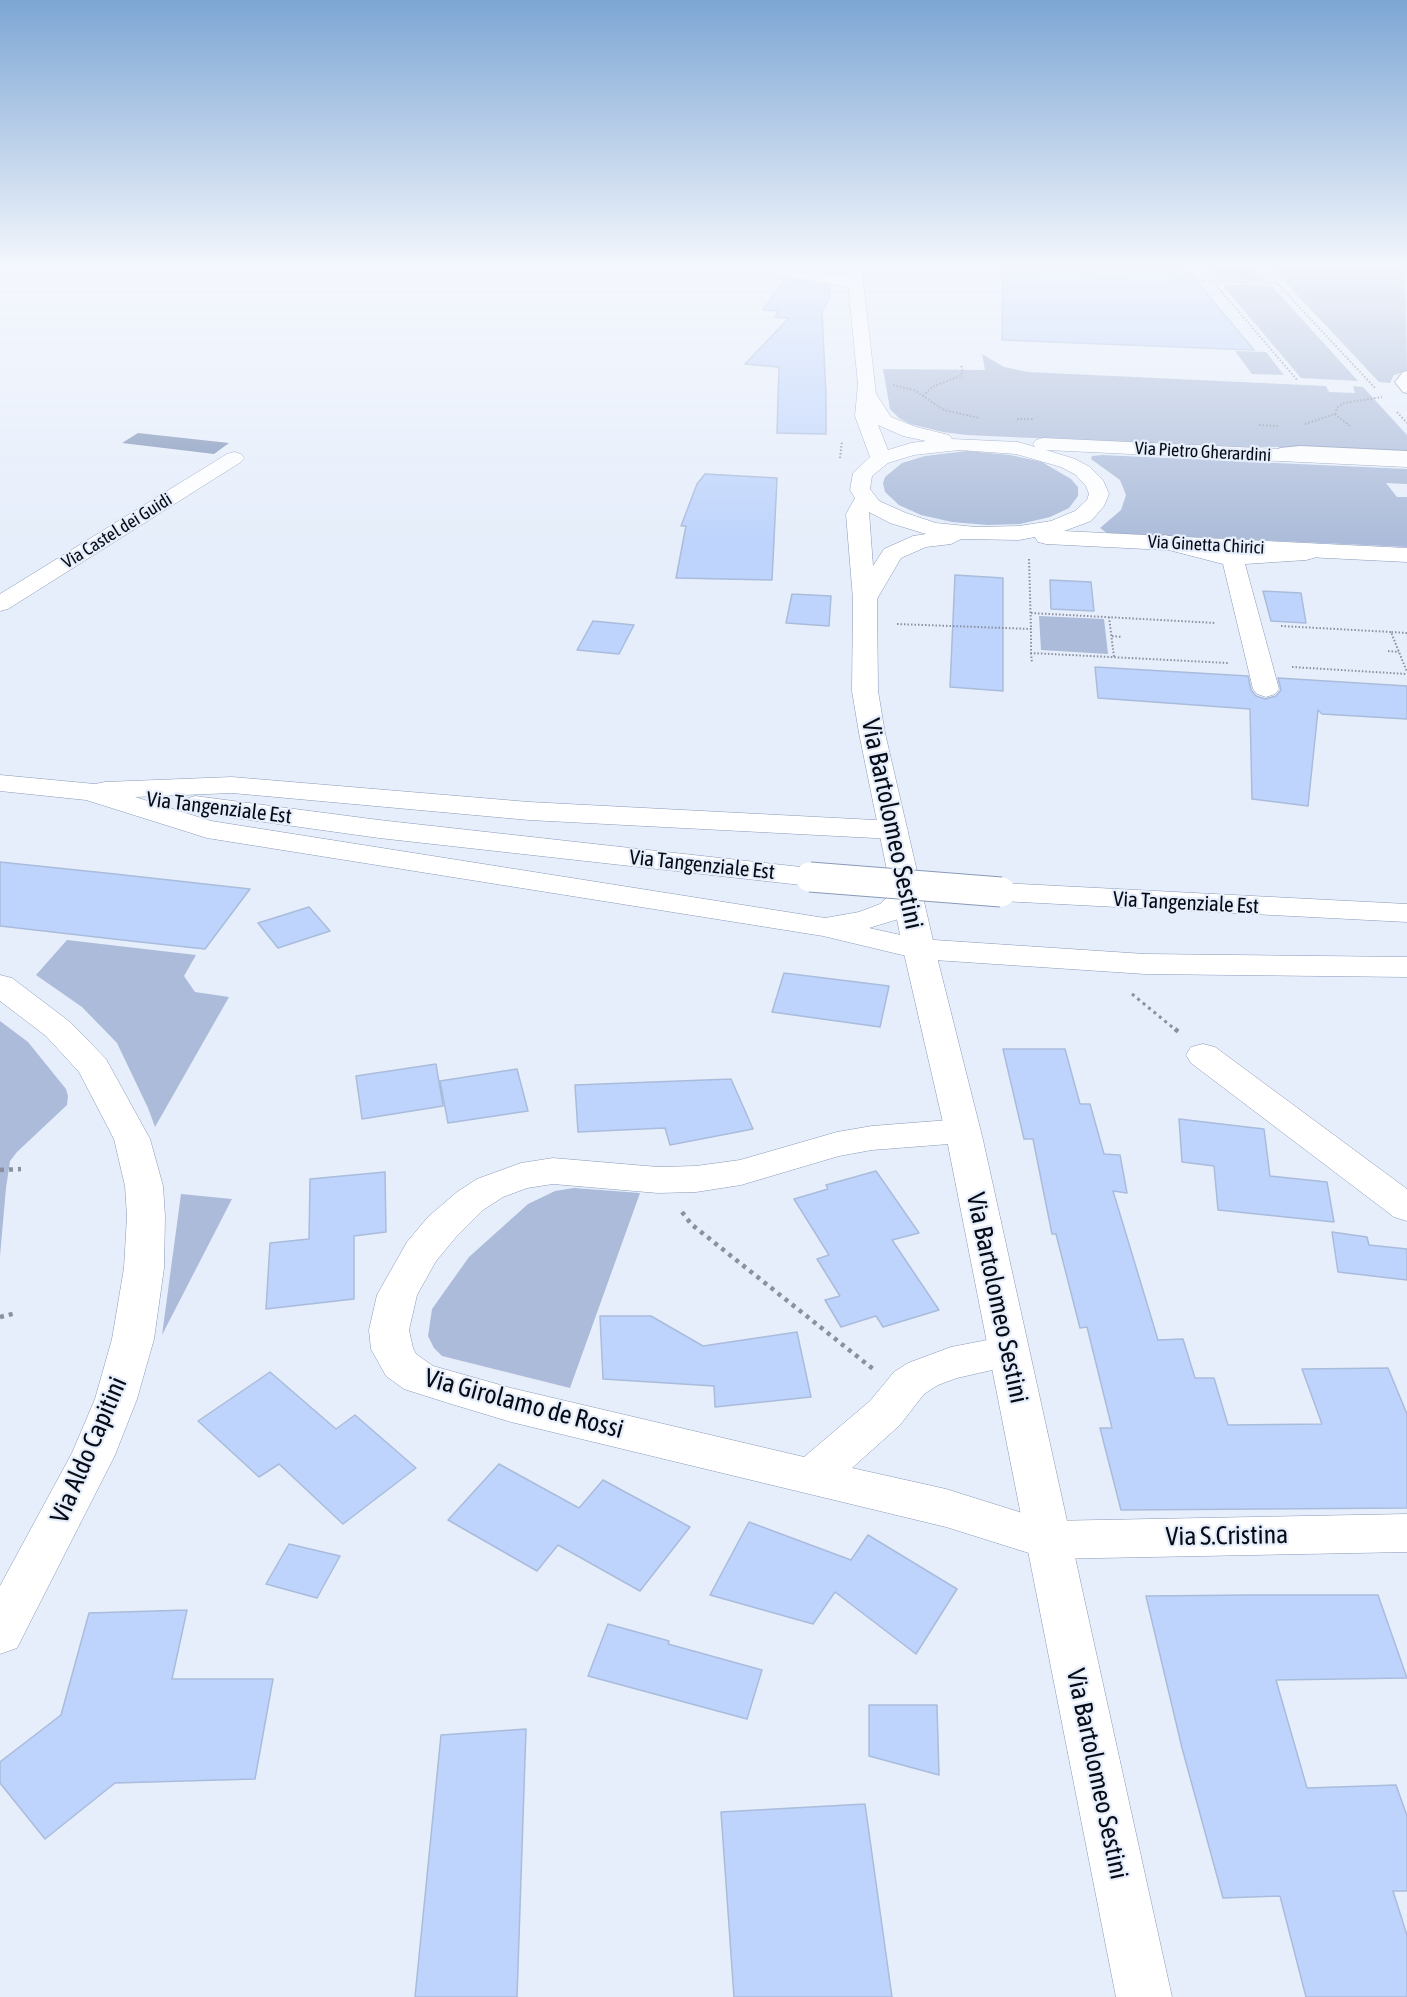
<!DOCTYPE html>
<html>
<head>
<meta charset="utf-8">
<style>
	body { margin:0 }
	canvas { display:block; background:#e6eefb }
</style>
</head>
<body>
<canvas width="1407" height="1997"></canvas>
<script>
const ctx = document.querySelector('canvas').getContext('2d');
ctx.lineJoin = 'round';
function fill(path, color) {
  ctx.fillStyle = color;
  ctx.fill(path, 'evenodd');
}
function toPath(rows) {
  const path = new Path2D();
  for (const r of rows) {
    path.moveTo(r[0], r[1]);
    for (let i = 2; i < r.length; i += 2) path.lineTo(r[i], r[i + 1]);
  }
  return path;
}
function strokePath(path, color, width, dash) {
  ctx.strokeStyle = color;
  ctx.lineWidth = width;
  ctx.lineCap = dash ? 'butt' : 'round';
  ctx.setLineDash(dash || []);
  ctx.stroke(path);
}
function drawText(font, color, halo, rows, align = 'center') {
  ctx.font = font + ' "Asap Condensed",sans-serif';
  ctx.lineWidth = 4.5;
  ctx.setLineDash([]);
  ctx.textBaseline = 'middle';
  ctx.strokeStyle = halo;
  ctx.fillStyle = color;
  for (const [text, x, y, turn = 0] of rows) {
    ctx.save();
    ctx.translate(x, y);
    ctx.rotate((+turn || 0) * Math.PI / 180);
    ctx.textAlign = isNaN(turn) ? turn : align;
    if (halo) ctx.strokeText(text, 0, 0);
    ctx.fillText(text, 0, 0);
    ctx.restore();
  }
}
fill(toPath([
	[1206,264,1251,264,1267,281,1224,279,1217,276],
	[1268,264,1405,264,1407,371,1394,375,1390,383,1379,382],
	[1226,284,1271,285,1358,381,1301,378,1224,287],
	[1235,351,1266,352,1284,375,1252,374],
	[982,354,1004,367,1028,372,1326,386,1329,392,1355,393,1353,386,1363,387,1407,435,1407,451,1309,447,1227,447,967,435,943,432,910,424,899,418,890,409,883,369,985,370],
	[967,451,1010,455,1042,462,1071,479,1078,487,1078,496,1069,508,1050,517,1020,524,988,525,952,522,921,515,899,505,885,492,883,483,885,477,902,463,925,456],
	[1102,455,1407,469,1407,484,1386,483,1397,497,1407,497,1407,547,1107,533,1100,528,1121,510,1126,495,1120,480,1091,459,1092,456],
	[1039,616,1104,619,1108,654,1041,650],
	[67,940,196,955,184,976,195,992,229,997,155,1127,148,1108,117,1043,82,1007,36,975],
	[0,1021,28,1042,66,1089,68,1096,67,1105,17,1152,10,1161,6,1188,0,1256],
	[574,1188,640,1193,570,1388,442,1356,434,1348,428,1336,432,1309,469,1257,528,1204,555,1191],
	[181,1194,232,1199,162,1335]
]), '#abbbd9');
fill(toPath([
	[138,433,229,443,214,454,122,443]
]), '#7d92b7');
const building = toPath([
	[1003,264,1182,264,1254,350,1002,340,1003,264],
	[785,278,829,286,829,299,822,312,826,395,826,434,777,433,779,367,745,364,789,318,775,317,779,311,763,310,785,278],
	[705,474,777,478,772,580,676,578,686,526,681,526,697,484,705,474],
	[955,575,1003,578,1003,691,950,687,955,575],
	[1050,580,1091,582,1094,611,1051,609,1050,580],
	[1263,591,1301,593,1306,623,1271,621,1263,591],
	[792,594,831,596,829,626,786,623,792,594],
	[593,621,634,625,619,654,577,650,593,621],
	[1095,667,1248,676,1251,690,1256,696,1265,699,1276,696,1281,690,1278,678,1407,686,1407,719,1322,714,1318,710,1308,806,1252,799,1250,709,1098,698,1095,667],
	[0,862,115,874,250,889,205,949,131,941,0,926,0,862],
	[309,907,330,931,278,948,258,923,309,907],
	[784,973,889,986,880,1027,772,1012,784,973],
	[1003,1049,1065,1049,1080,1104,1090,1104,1104,1154,1120,1155,1127,1193,1113,1191,1158,1340,1183,1339,1195,1378,1214,1378,1228,1425,1322,1424,1302,1369,1388,1368,1407,1414,1407,1508,1121,1510,1100,1428,1112,1428,1087,1327,1080,1328,1056,1234,1052,1234,1033,1139,1024,1139,1003,1049],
	[436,1064,443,1106,362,1119,356,1076,436,1064],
	[517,1069,528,1111,448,1123,440,1081,517,1069],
	[731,1079,753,1129,670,1145,665,1128,578,1132,575,1085,731,1079],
	[1179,1119,1264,1129,1270,1176,1327,1182,1334,1222,1218,1210,1214,1166,1182,1162,1179,1119],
	[876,1171,919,1233,892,1240,939,1310,883,1327,876,1316,841,1327,825,1300,840,1296,817,1259,829,1255,794,1199,828,1189,826,1185,876,1171],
	[385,1172,386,1232,354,1236,354,1299,266,1309,270,1243,309,1239,310,1179,385,1172],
	[1332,1232,1367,1237,1369,1245,1407,1249,1407,1280,1338,1272,1332,1232],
	[600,1316,651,1316,703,1346,797,1332,811,1397,715,1407,714,1386,603,1379,600,1316],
	[270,1372,336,1429,355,1415,416,1468,343,1524,279,1464,259,1477,198,1421,270,1372],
	[499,1464,579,1508,603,1480,690,1527,640,1591,558,1545,537,1571,448,1520,499,1464],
	[749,1522,851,1560,868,1535,957,1589,916,1654,835,1592,813,1624,710,1595,749,1522],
	[289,1544,340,1556,317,1598,266,1584,289,1544],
	[1251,1595,1378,1595,1407,1678,1276,1680,1307,1788,1396,1785,1407,1816,1407,1891,1393,1891,1407,1935,1407,1997,1306,1997,1280,1896,1223,1898,1182,1748,1146,1596,1251,1595],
	[187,1610,172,1679,273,1679,255,1779,115,1783,45,1839,0,1783,0,1762,61,1715,89,1613,187,1610],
	[608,1624,669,1641,668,1644,762,1670,747,1719,588,1676,608,1624],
	[869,1705,937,1705,939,1775,869,1756,869,1705],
	[526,1729,517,1997,415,1997,441,1735,526,1729],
	[865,1804,892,1997,734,1997,721,1812,865,1804]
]);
fill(building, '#bed4fc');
strokePath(building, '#aabcdc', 1.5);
const lane = toPath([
	[1407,371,1407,393,1403,392,1395,382,1403,372,1407,371],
	[1300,446,1407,451,1407,459,1300,454,1280,456,1273,452,1280,448,1300,446]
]);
const street = toPath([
	[735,264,768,264,855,278,863,283,855,288,743,269,735,264],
	[234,452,241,454,244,458,241,462,8,609,0,611,0,594,227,454,234,452],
	[1165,535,1235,553,1258,548,1306,546,1314,548,1317,553,1314,558,1306,560,1245,564,1279,689,1275,694,1266,697,1257,694,1253,689,1223,564,1157,547,1154,542,1157,537,1165,535],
	[0,975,12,978,70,1022,106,1059,150,1139,163,1186,165,1216,164,1268,154,1339,137,1399,115,1455,17,1648,0,1654,0,1586,72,1453,95,1399,112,1339,124,1268,127,1216,125,1186,114,1139,79,1072,46,1036,0,1001,0,975],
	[1203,1044,1215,1047,1407,1189,1407,1221,1394,1217,1191,1063,1186,1055,1191,1047,1203,1044],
	[962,1119,975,1123,980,1131,975,1139,962,1143,872,1150,839,1156,741,1185,696,1192,658,1193,553,1184,527,1188,503,1197,483,1210,456,1237,436,1261,417,1295,409,1330,413,1348,416,1354,433,1366,511,1388,804,1457,870,1401,894,1372,908,1363,951,1347,1008,1336,1023,1341,1029,1352,1023,1363,957,1378,938,1385,924,1394,900,1425,852,1468,946,1489,1048,1521,1407,1514,1407,1552,1048,1559,946,1527,511,1422,448,1403,404,1389,386,1376,371,1349,369,1330,377,1295,407,1242,428,1217,457,1192,477,1179,521,1163,553,1158,658,1167,696,1166,740,1160,837,1132,872,1126,962,1119]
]);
const secondary = toPath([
	[846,264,861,264,876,394,891,417,916,427,949,435,952,439,1018,442,1035,447,1033,444,1036,440,1043,438,1407,455,1407,467,1046,450,1075,459,1090,467,1103,480,1109,494,1104,506,1091,521,1064,531,1407,548,1407,562,1046,544,1038,542,1035,537,1019,540,961,539,951,544,926,547,901,558,877,599,878,691,885,733,935,949,983,1140,1172,1997,1116,1997,947,1140,903,949,859,733,852,691,853,599,846,514,855,498,850,490,853,473,870,457,855,416,858,384,846,264],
	[878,425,903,436,926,441,911,443,888,450,878,425],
	[959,450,1016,454,1061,467,1076,475,1086,486,1089,494,1087,500,1075,511,1051,521,1019,526,976,527,936,523,906,513,879,501,870,489,872,476,888,463,914,455,959,450],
	[869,512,890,523,926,534,913,536,884,549,873,566,869,512]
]);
const primary = toPath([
	[0,775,95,784,105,782,232,777,529,802,894,821,904,824,908,830,904,836,894,839,529,820,232,793,135,797,211,821,825,918,859,912,880,904,896,889,907,886,918,889,922,895,918,901,902,918,869,928,919,939,1145,954,1407,957,1407,977,1145,974,919,959,823,936,207,838,86,800,0,791,0,775],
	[195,796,379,820,810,868,821,871,825,877,821,883,810,886,379,838,185,811,181,805,185,799,195,796],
	[1001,883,1407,904,1407,922,1001,901,990,898,986,892,990,886,1001,883]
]);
strokePath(lane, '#8899b8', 2);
strokePath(street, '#8899b8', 1);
strokePath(secondary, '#8899b8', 1);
strokePath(primary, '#8899b8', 1);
strokePath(toPath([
	[1198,264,1298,381],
	[1259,264,1376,389],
	[993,272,1042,274],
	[1087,276,1124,278],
	[1173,280,1277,283],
	[893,385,914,390,944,410,979,418],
	[923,396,932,387,960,376,963,372,961,365],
	[1397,412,1407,423],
	[1335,414,1351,427],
	[1017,419,1033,419],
	[1305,424,1335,414,1337,408,1344,403,1382,397],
	[1259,425,1278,426],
	[840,458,842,441],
	[1029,559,1031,629],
	[1031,613,1216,623],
	[1109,617,1114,657],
	[897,624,1031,629,1031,653,1228,663],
	[1281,626,1391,632],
	[1407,633,1391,632,1407,672],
	[1112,636,1122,637],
	[1388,651,1399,652],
	[1031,653,1032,663],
	[1292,667,1407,674]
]), '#8a909d', 2, [1.5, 2]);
strokePath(toPath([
	[1132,994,1177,1031]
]), '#8a909d', 3, [3, 4]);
strokePath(toPath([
	[1175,1029,1180,1033],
	[0,1170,21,1169],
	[682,1212,691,1224,873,1369],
	[0,1317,16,1313]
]), '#8a909d', 4.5, [4, 5]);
fill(lane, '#fff');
fill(street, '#fff');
fill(secondary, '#fff');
fill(primary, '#fff');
const primaryBridge = toPath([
	[810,877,1001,892]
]);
strokePath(primaryBridge, '#8899b8', 31, []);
strokePath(primaryBridge, '#fff', 29);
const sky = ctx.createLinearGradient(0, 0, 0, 543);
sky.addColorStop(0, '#7da6d4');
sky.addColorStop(0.49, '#f4f7fd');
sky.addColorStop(1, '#f4f7fd00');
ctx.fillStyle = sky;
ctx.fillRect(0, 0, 1407, 543);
drawText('18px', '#060b16', '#e6eefb', [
	["Via Pietro Gherardini",1203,452,3],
	["Via Castel dei Guidi",117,531,-32],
	["Via Ginetta Chirici",1206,545,3]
]);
drawText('21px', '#060b16', '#e6eefb', [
	["Via Tangenziale Est",219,808,7],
	["Via Tangenziale Est",702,865,6],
	["Via Tangenziale Est",1186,903,3]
]);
drawText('26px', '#060b16', '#e6eefb', [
	["Via Bartolomeo Sestini",892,824,78],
	["Via Bartolomeo Sestini",997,1298,78],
	["Via Girolamo de Rossi",524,1404,15],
	["Via Aldo Capitini",89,1450,-67],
	["Via S.Cristina",1227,1536,-1],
	["Via Bartolomeo Sestini",1097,1774,78]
]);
</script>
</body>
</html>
